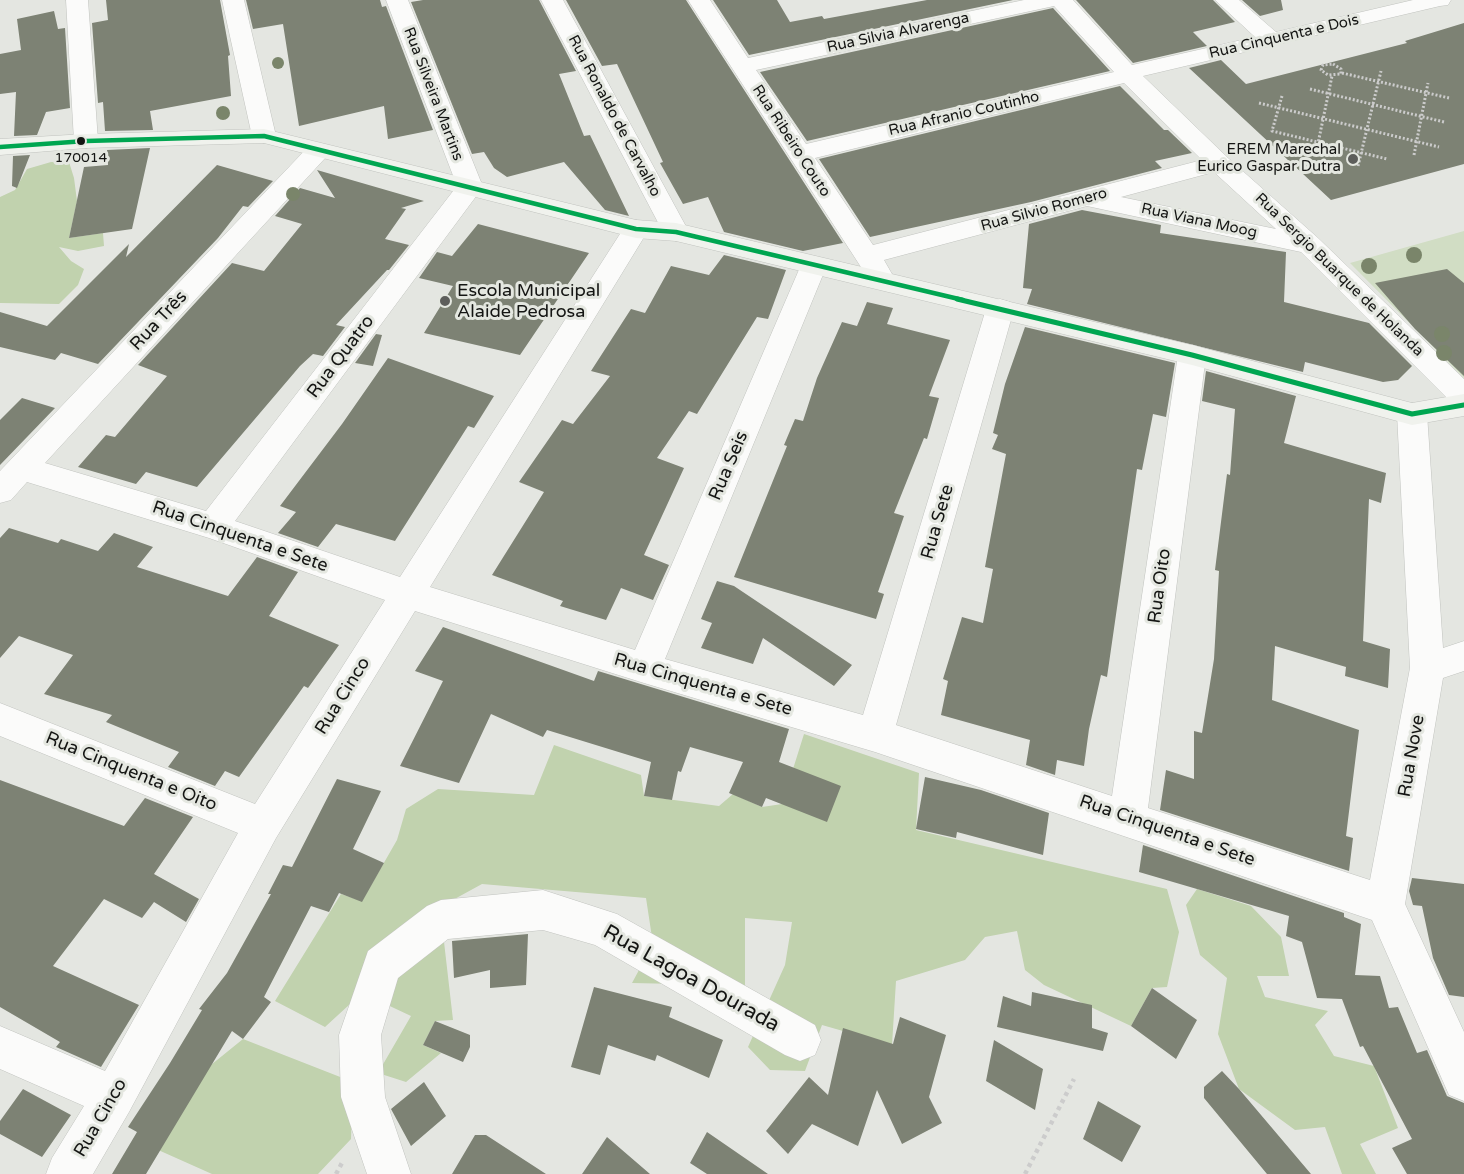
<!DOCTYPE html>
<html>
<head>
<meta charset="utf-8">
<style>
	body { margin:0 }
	canvas { display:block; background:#e4e6e1 }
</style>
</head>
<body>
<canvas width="1464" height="1174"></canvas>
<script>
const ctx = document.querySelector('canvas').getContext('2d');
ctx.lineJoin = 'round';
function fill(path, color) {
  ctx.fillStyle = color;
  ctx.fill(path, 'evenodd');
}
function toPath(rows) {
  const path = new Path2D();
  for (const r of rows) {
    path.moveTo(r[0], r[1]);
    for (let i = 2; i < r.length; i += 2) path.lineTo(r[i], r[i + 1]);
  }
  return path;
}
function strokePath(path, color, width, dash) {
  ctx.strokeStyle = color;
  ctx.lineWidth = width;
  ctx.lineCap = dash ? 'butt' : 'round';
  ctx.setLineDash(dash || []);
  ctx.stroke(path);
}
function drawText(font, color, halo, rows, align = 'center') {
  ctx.font = font + ' "Varela Round",sans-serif';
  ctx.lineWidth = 6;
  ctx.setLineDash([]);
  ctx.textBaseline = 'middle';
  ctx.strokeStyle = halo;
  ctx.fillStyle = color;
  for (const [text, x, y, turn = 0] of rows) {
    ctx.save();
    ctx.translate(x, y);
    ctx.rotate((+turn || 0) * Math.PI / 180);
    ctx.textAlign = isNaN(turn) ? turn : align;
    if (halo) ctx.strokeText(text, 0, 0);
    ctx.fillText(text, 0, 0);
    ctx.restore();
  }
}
fill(toPath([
	[1464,231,1464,378,1350,263]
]), '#d1ddc4');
fill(toPath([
	[51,162,69,162,74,178,77,201,69,238,103,233,104,246,78,251,59,247,71,261,84,269,78,285,59,304,0,303,0,197,15,190,27,169],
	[804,734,919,773,916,830,1167,889,1179,932,1167,987,1152,988,1131,1026,1044,985,1025,970,1017,931,985,937,965,960,896,981,892,1045,822,1025,805,1071,770,1070,748,1047,785,965,792,922,745,918,745,992,678,984,632,983,653,944,646,898,482,884,440,907,453,1020,435,1021,423,1045,441,1053,406,1082,378,1073,411,1016,362,993,325,1027,275,1001,341,894,362,901,397,840,406,809,438,789,534,795,554,745,641,775,644,796,719,806,733,794,762,807,782,804],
	[1197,889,1251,906,1281,937,1289,976,1257,976,1265,997,1328,1011,1315,1025,1334,1056,1374,1066,1398,1128,1360,1144,1376,1174,1342,1174,1325,1127,1295,1130,1239,1089,1218,1034,1227,978,1200,955,1186,905],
	[243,1039,353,1082,351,1139,318,1174,212,1174,147,1145,201,1073]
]), '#c1d2ae');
fill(toPath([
	[106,0,220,0,230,55,228,56,231,96,150,111,153,130,105,131,103,102,98,103,92,23,108,20],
	[246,0,380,0,382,7,386,6,433,130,388,139,384,106,299,126,283,24,253,29],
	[423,0,539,0,576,71,559,74,584,136,590,135,629,216,605,210,564,162,507,177,494,168,484,152,472,154,411,2],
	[566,0,686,0,843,243,803,251,724,232,708,197,683,204,660,163,663,162,617,64,602,66],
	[713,0,777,0,790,22,822,16,824,19,927,0,1013,0,749,55],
	[1076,0,1213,0,1235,22,1193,32,1207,46,1133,63],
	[1242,0,1281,0,1283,10,1260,16],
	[1053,8,1110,71,807,141,760,72],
	[54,11,58,29,65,28,70,108,46,112,37,135,14,136,16,92,0,94,0,54,21,50,17,19],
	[1464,23,1464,164,1331,200,1189,68,1221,60,1246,84,1407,43,1405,41],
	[1120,86,1164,130,1168,130,1192,153,1155,161,1162,168,1031,202,870,237,819,159],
	[150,148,132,229,69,238,84,167,108,165,107,150],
	[30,155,17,188,12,186,13,156],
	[217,165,273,181,248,207,243,206,218,238,98,364,61,353,55,360,0,347,0,312,47,326,129,244,126,257],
	[317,170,424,201,401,208,406,209,385,239,409,245,389,270,387,270,336,325,345,327,323,356,313,354,300,366,197,487,146,472,136,484,78,467,106,435,115,437,167,376,138,365,232,263,264,271,302,224,275,216,300,188,335,198],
	[1082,210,1161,225,1160,233,1286,252,1284,302,1369,323,1412,366,1398,380,1383,382,1305,362,1303,372,1027,304,1032,289,1023,288,1029,224],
	[478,224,589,253,520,355,424,333,453,286,419,278,437,252,452,256],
	[724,255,786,270,768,319,757,317,697,414,689,411,657,458,684,468,644,555,669,565,653,600,621,588,606,620,560,606,563,601,492,575,544,492,519,482,562,420,573,424,610,376,591,371,631,309,645,313,671,266,709,275],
	[1447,269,1464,283,1464,376,1415,329,1375,283],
	[867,302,893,308,887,324,950,340,929,396,939,398,927,439,924,438,894,513,904,516,878,592,884,594,876,619,734,577,787,446,784,445,795,419,803,421,817,378,842,322,857,326],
	[1025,327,1175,363,1166,417,1153,414,1142,470,1137,469,1107,677,1101,675,1089,729,1084,766,1057,760,1055,775,1026,765,1030,740,941,715,948,681,943,679,962,617,983,623,993,569,985,567,1006,454,992,449,998,435,993,433,1005,384],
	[376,334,382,335,373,366,355,363],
	[388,358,494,396,474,428,468,426,395,541,336,524,318,547,278,533,296,512,280,506,342,424],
	[1206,371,1296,396,1284,443,1386,473,1381,503,1369,499,1363,641,1390,649,1388,688,1345,676,1346,667,1275,646,1272,700,1359,730,1346,836,1353,838,1349,871,1160,810,1166,770,1194,779,1194,731,1202,733,1214,659,1219,571,1215,570,1227,474,1230,475,1235,409,1202,401],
	[22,398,55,408,0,465,0,420],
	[9,528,58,543,61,539,98,551,114,533,153,547,137,567,228,596,257,557,298,572,269,616,339,645,308,688,304,686,239,777,225,771,215,786,168,767,179,752,106,722,112,715,44,694,73,655,19,636,0,658,0,538],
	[717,581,734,586,852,665,834,686,763,638,753,664,701,648,712,623,701,619],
	[443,627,594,681,598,671,789,729,779,762,841,786,827,822,766,798,762,807,729,793,743,762,690,747,681,772,678,771,672,800,644,796,651,762,547,730,543,737,491,714,459,783,400,766,443,681,415,671],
	[925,777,981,790,1049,813,1043,855,957,832,956,838,916,829],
	[337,779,381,791,353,849,384,863,362,902,339,893,329,912,311,906,264,997,271,1002,243,1039,232,1031,146,1174,112,1174,137,1132,128,1127,170,1063,202,1010,199,1009,227,973,271,894,268,894,283,865,292,867],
	[0,780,124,826,145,798,193,817,154,874,199,899,186,922,154,902,142,918,104,899,53,966,139,1005,101,1067,56,1047,60,1042,0,1007],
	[1143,845,1344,913,1344,917,1361,924,1355,975,1380,976,1389,1008,1398,1007,1417,1053,1427,1050,1447,1096,1464,1103,1464,1174,1407,1174,1392,1148,1412,1139,1363,1046,1360,1047,1342,999,1317,998,1302,942,1286,936,1289,916,1139,872],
	[1412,878,1464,884,1464,997,1449,995,1433,958,1422,906,1413,905,1409,891],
	[528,934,526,985,490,988,490,970,454,978,452,941],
	[594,987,672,1007,669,1017,723,1040,709,1078,657,1055,655,1061,608,1045,600,1075,571,1067],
	[1152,988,1197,1020,1176,1059,1131,1026],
	[1032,992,1092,1005,1092,1028,1108,1033,1103,1051,997,1027,1003,996,1031,1006],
	[900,1017,946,1035,929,1097,942,1123,902,1144,877,1090,858,1146,812,1124,788,1154,766,1131,809,1077,828,1095,843,1028,893,1044],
	[435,1021,470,1035,470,1047,463,1062,423,1045],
	[994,1040,1043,1069,1035,1110,986,1081],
	[1222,1071,1239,1089,1311,1174,1267,1174,1204,1098,1204,1087],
	[424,1082,446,1116,411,1146,391,1109],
	[23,1089,71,1115,42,1157,0,1134,0,1121],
	[1098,1101,1141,1126,1122,1162,1083,1139],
	[707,1132,768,1174,707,1174,690,1163],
	[475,1135,486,1135,546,1174,452,1174],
	[607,1137,650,1174,582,1174]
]), '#7d8274');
const street = toPath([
	[66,0,88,0,98,141,95,146,86,148,77,146,74,141,66,0],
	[222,0,244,0,276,136,272,141,264,143,256,141,252,136,222,0],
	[386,0,408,0,483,187,235,521,400,577,627,223,636,220,645,223,649,229,430,587,635,650,801,265,805,259,814,256,823,259,827,265,665,659,863,715,986,309,990,302,1000,299,1010,302,1014,309,896,725,1112,796,1178,355,1182,348,1192,345,1202,348,1206,355,1148,808,1370,880,1410,668,1397,414,1402,406,1412,403,1422,406,1427,414,1443,648,1464,641,1464,671,1443,678,1405,904,1464,1032,1464,1101,1449,1095,1372,920,875,752,644,683,415,611,276,838,129,1112,93,1174,46,1174,52,1158,84,1106,0,1069,0,1026,105,1071,238,833,0,736,0,703,255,804,385,600,209,538,27,482,11,500,0,503,0,471,309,146,318,143,327,146,330,151,327,156,45,463,206,511,457,186,386,0],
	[541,0,563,0,689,232,685,238,676,241,667,238,663,232,541,0],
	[688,0,710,0,748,58,1024,0,1073,0,1132,65,1255,37,1215,0,1239,0,1276,32,1413,0,1451,0,1448,5,1440,6,1143,76,1228,158,1318,238,1464,379,1464,408,1454,405,1301,252,1087,206,884,260,892,274,888,281,879,283,870,281,688,0],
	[1054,6,1114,72,806,144,756,70,1054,6],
	[1124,83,1202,160,873,245,815,158,1124,83],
	[1214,172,1276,229,1121,197,1214,172],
	[543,890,617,914,815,1025,821,1040,815,1055,800,1061,785,1055,595,945,543,930,448,939,398,978,381,1035,385,1097,411,1174,367,1174,341,1097,339,1035,368,951,427,906,441,900,543,890]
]);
const secondary = toPath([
	[264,129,636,220,676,223,1192,345,1412,403,1464,394,1464,416,1412,425,1192,365,676,241,636,238,264,143,86,148,0,155,0,139,86,134,264,129]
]);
strokePath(street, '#c1c3bf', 1);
strokePath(secondary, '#c1c3bf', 1);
strokePath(toPath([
	[1333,64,1341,69,1341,74,1328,75,1321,70,1323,65,1333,64],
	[1342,73,1449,98],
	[1310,89,1444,122],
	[1282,96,1272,131,1387,159],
	[1259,103,1439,147],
	[1316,153,1332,76],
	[1414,155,1428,83],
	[1358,166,1381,71]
]), '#ccc', 3, [2, 2]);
strokePath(toPath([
	[336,1174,343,1161],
	[1025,1174,1074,1079]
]), '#ccc', 4.5, [4, 4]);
fill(street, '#fbfbfa');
fill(secondary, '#f0f2ed');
strokePath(toPath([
	[0,147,86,141,264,136,636,229,676,232,963,300]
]), '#00a651', 4.5);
strokePath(toPath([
	[957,299,1192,355,1412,414,1464,405]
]), '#00a651', 5);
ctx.fillStyle = '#7a856a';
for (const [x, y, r] of [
	[278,63,6],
	[223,113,7],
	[293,194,7],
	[1414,255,8],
	[1369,266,8],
	[1442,334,8],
	[1444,353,8]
]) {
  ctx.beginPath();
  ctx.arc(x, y, r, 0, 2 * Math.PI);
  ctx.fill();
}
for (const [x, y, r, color] of [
	[81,141,5,"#141513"],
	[1353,159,6,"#5d5e5b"],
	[445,301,6,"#5d5e5b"]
]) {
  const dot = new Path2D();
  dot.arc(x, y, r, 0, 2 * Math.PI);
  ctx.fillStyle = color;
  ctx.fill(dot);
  strokePath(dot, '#e4e7e0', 2);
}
drawText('14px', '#141513', '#e4e7e0', [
	["170014",81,158]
]);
drawText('15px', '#141513', '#e4e7e0', [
	["Rua Silvia Alvarenga",898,33,-12],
	["Rua Cinquenta e Dois",1284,37,-13],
	["Rua Silveira Martins",433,94,69],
	["Rua Afranio Coutinho",964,114,-13],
	["Rua Ronaldo de Carvalho",614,116,62],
	["Rua Ribeiro Couto",791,141,57],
	["Rua Silvio Romero",1044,210,-15],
	["Rua Viana Moog",1199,221,12],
	["Rua Sergio Buarque de Holanda",1339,275,44]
]);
drawText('15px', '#141513', '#e4e7e0', [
	["EREM Marechal",1341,150],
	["Eurico Gaspar Dutra",1341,167]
], 'right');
drawText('18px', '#141513', '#e4e7e0', [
	["Escola Municipal",457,291],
	["Alaide Pedrosa",457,312]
], 'left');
drawText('18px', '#141513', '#e4e7e0', [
	["Rua Três",159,321,-47],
	["Rua Quatro",341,357,-53],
	["Rua Seis",729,466,-67],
	["Rua Sete",938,522,-74],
	["Rua Cinquenta e Sete",240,537,19],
	["Rua Oito",1160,586,-82],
	["Rua Cinquenta e Sete",703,685,16],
	["Rua Cinco",343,696,-58],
	["Rua Nove",1412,756,-80],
	["Rua Cinquenta e Oito",131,772,22],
	["Rua Cinquenta e Sete",1167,831,19],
	["Rua Cinco",101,1118,-60]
]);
drawText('21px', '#141513', '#e4e7e0', [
	["Rua Lagoa Dourada",691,979,29]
]);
</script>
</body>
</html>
